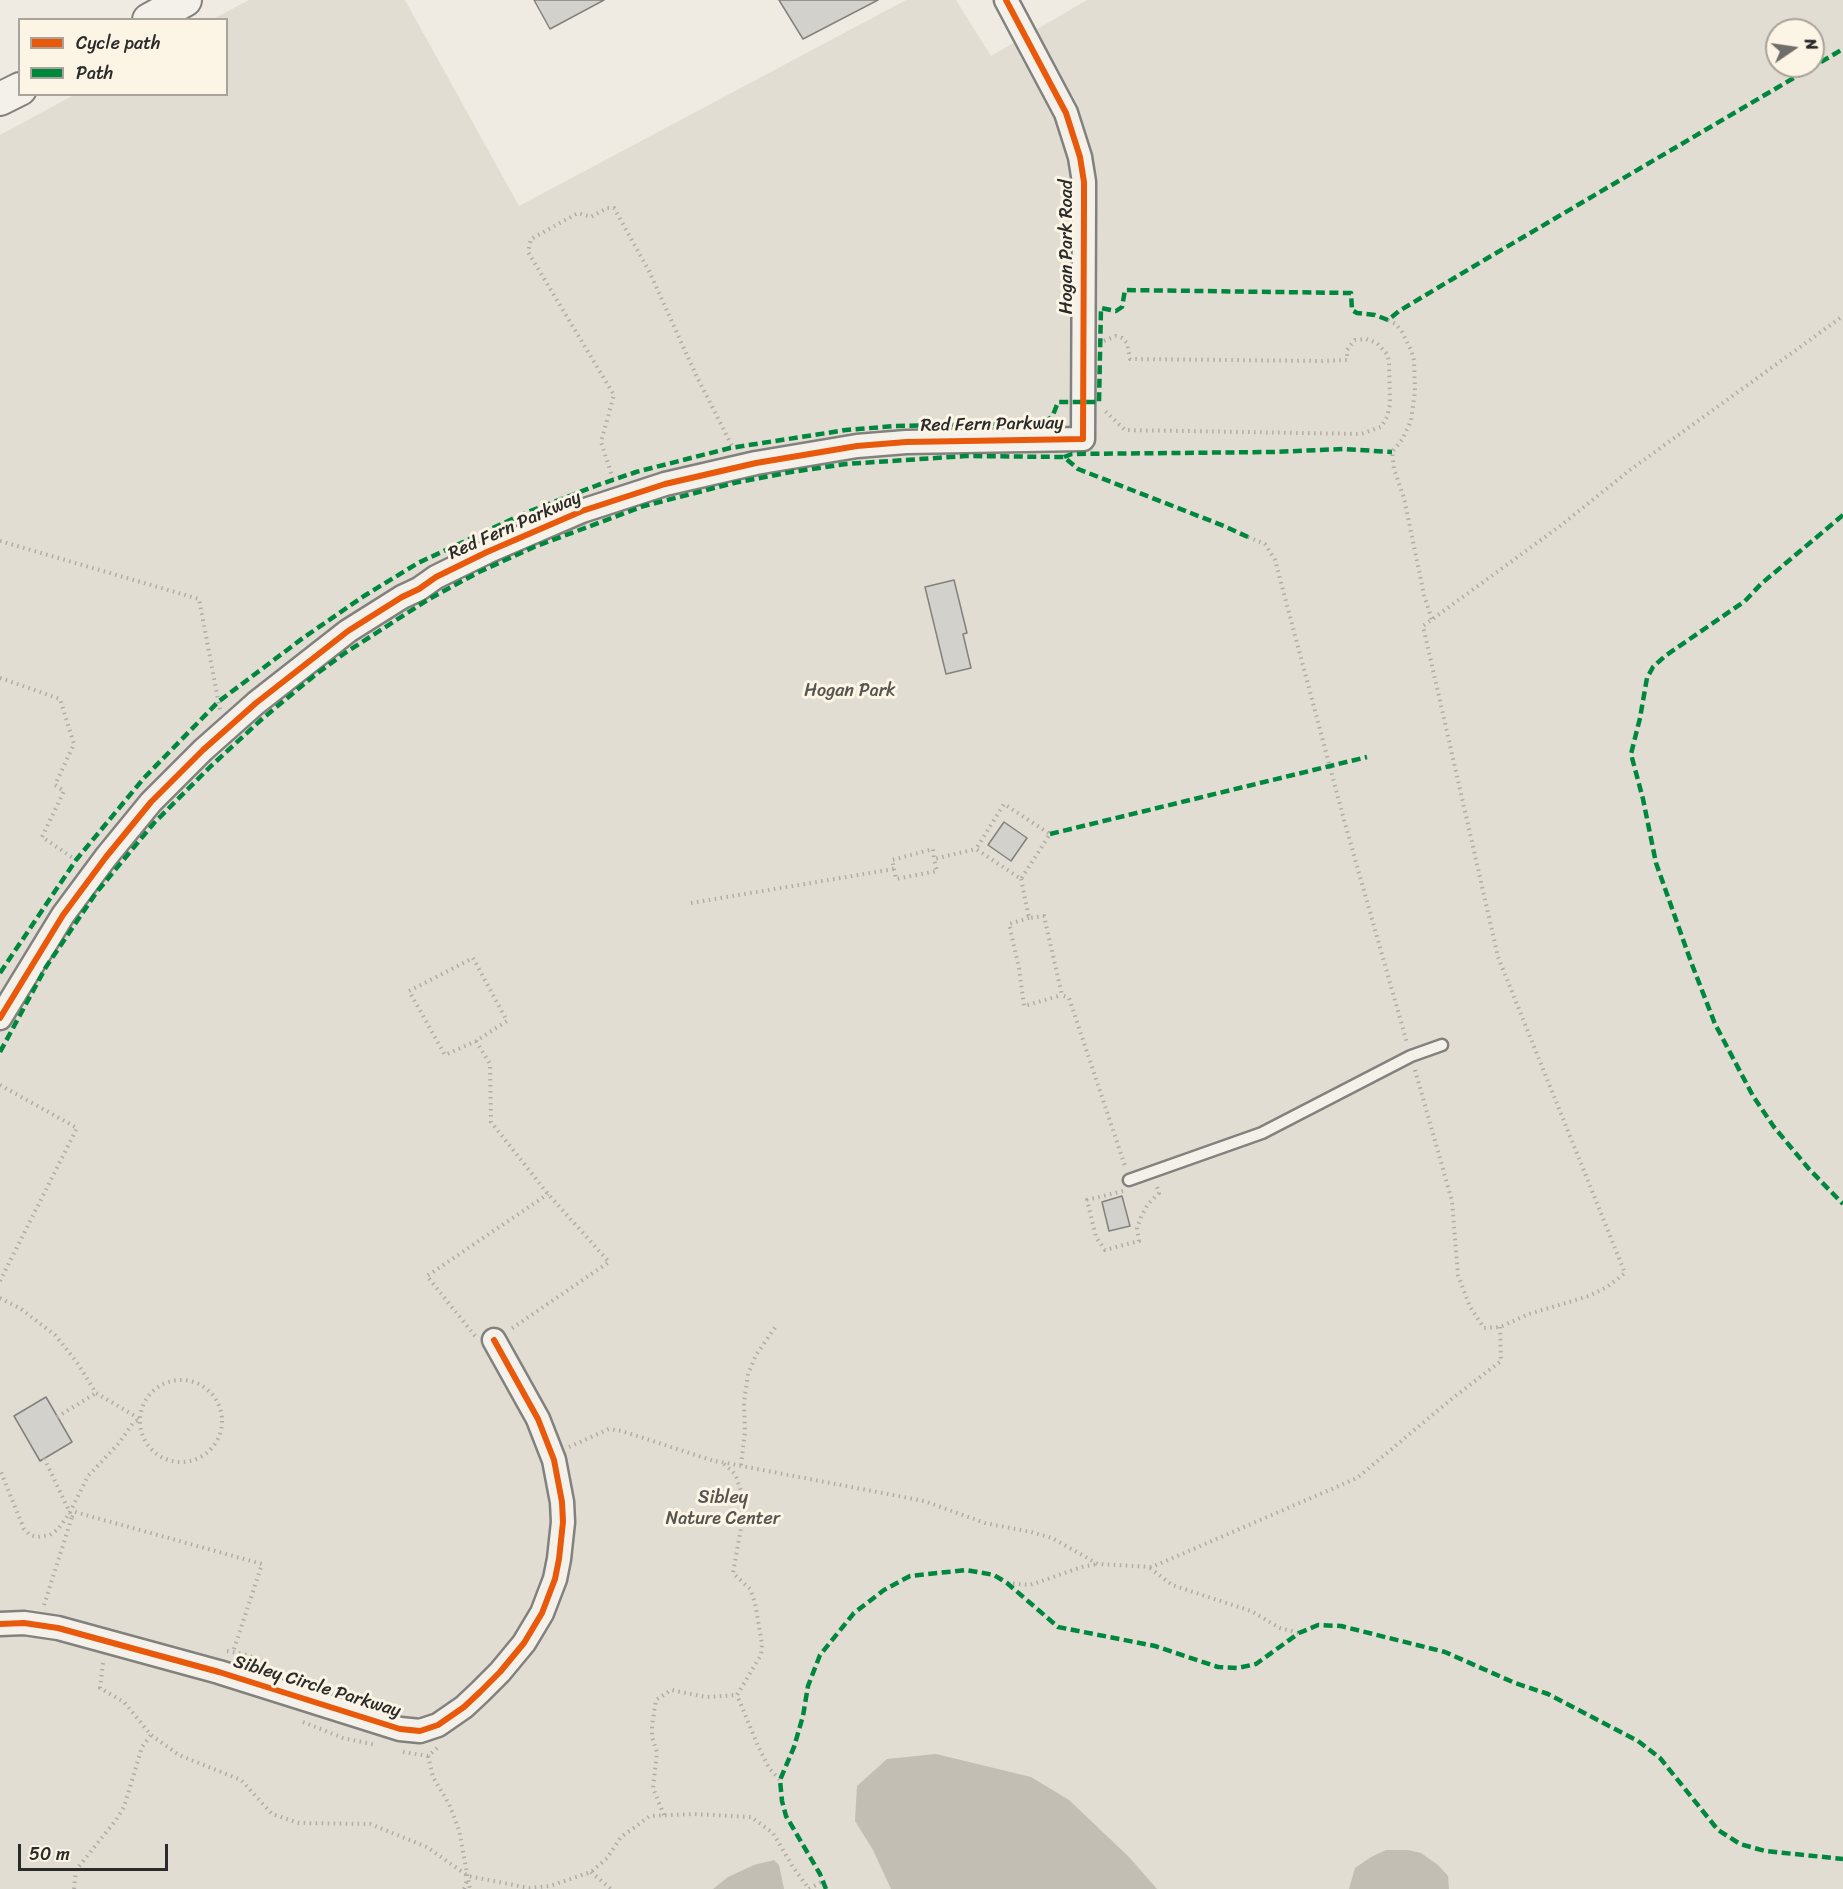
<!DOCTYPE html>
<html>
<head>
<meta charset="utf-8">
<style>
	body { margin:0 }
	#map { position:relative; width:1843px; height:1889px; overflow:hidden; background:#efebe3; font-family:Sriracha,sans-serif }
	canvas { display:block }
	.legend { position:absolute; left:18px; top:18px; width:210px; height:78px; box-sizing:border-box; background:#fcf5e5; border:2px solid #a8a49b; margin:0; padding:8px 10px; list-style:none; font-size:18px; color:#2b2b2b }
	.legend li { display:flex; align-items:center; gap:12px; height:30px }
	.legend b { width:30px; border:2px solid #a8a49b }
	.north { position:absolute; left:1765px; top:18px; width:60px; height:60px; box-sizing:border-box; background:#fcf5e5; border:2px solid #a8a49b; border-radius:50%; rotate:77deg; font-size:16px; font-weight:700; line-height:24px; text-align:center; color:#2b2b2b }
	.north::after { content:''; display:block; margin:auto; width:21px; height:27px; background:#706e6b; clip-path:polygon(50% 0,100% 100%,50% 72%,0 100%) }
	.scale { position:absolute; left:18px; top:1844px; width:150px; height:27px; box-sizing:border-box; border:3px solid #2b2b2b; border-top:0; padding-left:8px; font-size:18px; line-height:21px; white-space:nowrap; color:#2b2b2b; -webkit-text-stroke:4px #fcf5e5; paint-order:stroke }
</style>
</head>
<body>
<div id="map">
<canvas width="1843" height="1889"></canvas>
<ul class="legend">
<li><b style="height:8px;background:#e8590c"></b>Cycle path</li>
<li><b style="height:8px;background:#00873e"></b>Path</li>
</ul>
<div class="north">N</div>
<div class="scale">50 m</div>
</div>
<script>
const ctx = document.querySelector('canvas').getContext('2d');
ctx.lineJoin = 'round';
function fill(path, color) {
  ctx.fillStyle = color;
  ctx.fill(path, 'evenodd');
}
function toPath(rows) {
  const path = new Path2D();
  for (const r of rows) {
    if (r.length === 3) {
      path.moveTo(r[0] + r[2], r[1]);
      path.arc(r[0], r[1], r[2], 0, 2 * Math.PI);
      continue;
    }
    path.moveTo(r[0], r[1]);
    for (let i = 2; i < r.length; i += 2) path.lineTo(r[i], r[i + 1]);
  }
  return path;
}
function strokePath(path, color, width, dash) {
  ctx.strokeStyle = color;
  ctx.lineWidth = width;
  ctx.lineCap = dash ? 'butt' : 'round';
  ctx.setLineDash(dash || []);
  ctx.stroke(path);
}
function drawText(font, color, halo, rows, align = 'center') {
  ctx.font = font + ' Sriracha,sans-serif';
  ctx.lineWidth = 6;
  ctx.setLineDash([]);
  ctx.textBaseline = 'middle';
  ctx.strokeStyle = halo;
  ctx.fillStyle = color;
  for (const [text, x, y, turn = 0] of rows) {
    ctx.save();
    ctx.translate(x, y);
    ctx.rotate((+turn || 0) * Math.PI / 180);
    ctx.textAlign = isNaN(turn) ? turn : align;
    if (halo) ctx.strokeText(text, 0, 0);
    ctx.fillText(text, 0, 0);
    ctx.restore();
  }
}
fill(toPath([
	[249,0,405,0,519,206,906,0,956,0,991,56,1087,0,1843,0,1843,1889,0,1889,0,135,74,95,226,94,226,20,213,19],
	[1777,30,1813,30,1813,66,1777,66]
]), '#e1ddd2');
fill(toPath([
	[936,1754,1031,1777,1069,1800,1129,1857,1157,1889,891,1889,873,1850,855,1821,857,1786,887,1759],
	[1386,1850,1408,1850,1421,1853,1438,1865,1448,1876,1449,1889,1349,1889,1355,1868,1371,1857],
	[774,1860,779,1865,784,1889,713,1889,728,1877,754,1865]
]), '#c2beb4');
const building = toPath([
	[534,0,604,0,550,29,534,0],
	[779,0,878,0,803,39,779,0],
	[954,580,967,633,963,634,971,668,946,674,925,587,954,580],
	[1004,822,1027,838,1011,861,988,845,1004,822],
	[1122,1196,1130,1226,1109,1231,1102,1202,1122,1196],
	[46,1397,72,1442,40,1461,14,1416,46,1397]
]);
fill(building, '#d3d1cb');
strokePath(building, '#83817e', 1.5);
const lane = toPath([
	[1129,1180,1262,1133,1411,1056,1442,1045]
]);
const street = toPath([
	[0,1018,63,915,106,857,151,802,203,750,256,703,348,631,402,597,419,589,436,577,487,552,582,511,665,484,756,463,857,446,906,442,1083,439,1084,206,1084,182,1080,157,1066,113,1006,0],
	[0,1624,24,1623,58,1628,219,1672,400,1729,420,1731,438,1725,464,1707,480,1692,500,1672,524,1643,542,1613,555,1579,559,1559,563,1522,562,1502,554,1460,538,1419,494,1340]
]);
const secondary = toPath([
	[149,20,185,0],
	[0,99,20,89]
]);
strokePath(lane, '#83817e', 15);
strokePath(street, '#83817e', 27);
strokePath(secondary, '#83817e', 36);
strokePath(toPath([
	[1388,320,1396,324,1402,332,1411,350,1414,360,1415,391,1411,421,1402,440,1392,452,1394,469,1404,498,1424,595,1432,620],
	[1104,341,1116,336,1122,338,1127,343,1130,359,1322,361,1347,360,1347,350,1350,346,1355,340,1366,339,1377,343,1387,354,1389,361,1390,404,1387,417,1381,427,1361,434,1125,430,1105,411],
	[613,479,601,442,614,395,528,252,531,239,578,213,591,217,607,208,614,208,649,271,696,375,733,448],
	[1248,537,1265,544,1275,560,1344,820,1407,1043],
	[0,541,199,599,220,710],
	[0,678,60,699,74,744,55,785,64,791,42,837,76,860],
	[894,869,896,879,937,871,934,859],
	[1021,879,1029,918,1044,916,1062,995,1069,998,1125,1166],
	[691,903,894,869,892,860,933,849,934,859,976,849,1021,879,1050,834,1004,804,976,849],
	[1029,918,1009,924,1019,968,1024,1006,1062,995],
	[473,958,507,1021,476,1041,445,1055,409,991,473,958],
	[476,1041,490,1064,491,1122,548,1194,609,1262,511,1329],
	[1415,1070,1452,1201,1458,1275,1470,1307,1484,1328,1500,1327,1529,1314,1589,1296,1607,1287,1625,1273,1498,957,1423,626,1560,526,1630,470,1843,316],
	[0,1085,77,1128,0,1281],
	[1123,1191,1087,1200,1096,1237,1105,1250,1139,1241,1137,1228,1141,1217,1148,1204,1159,1193,1157,1187,1154,1187],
	[0,1298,21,1309,55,1335,76,1361,96,1393,140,1419,133,1423,119,1443,88,1476,69,1514,58,1529,50,1535,37,1537,30,1535,24,1529,0,1470],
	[475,1336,427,1276,548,1194],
	[181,1421,41],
	[57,1417,96,1393],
	[569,1447,609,1429,622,1431,717,1462],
	[716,1461,924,1501,985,1523,1031,1532,1052,1538,1098,1564,1152,1567,1357,1478,1449,1401,1501,1361,1500,1327],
	[724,1464,735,1474,744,1499,744,1511,733,1573,750,1589,755,1603,762,1644,761,1655,737,1695,758,1746,769,1768,780,1780],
	[741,1465,745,1432,744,1402,748,1374,756,1355,776,1326],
	[72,1517,75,1512,262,1564,233,1652],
	[1150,1568,1172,1585,1251,1611,1280,1628,1299,1633],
	[1007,1583,1030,1585,1082,1567,1097,1564],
	[44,1605,72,1517,44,1458],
	[227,1651,244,1654,268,1663],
	[103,1663,100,1688,124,1702,151,1735,179,1755,241,1780,272,1814,299,1823,370,1824,427,1847,468,1876,529,1888,550,1886,591,1872,607,1858,621,1837,650,1816,694,1814,751,1817,773,1833,793,1867,809,1889],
	[303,1722,343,1738,376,1745],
	[403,1752,428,1756,437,1748],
	[428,1756,433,1777,449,1804,459,1830,470,1889],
	[664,1815,653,1788,657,1752,652,1737,652,1726,656,1700,671,1690,706,1697,737,1695],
	[591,1872,611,1889],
	[74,1889,76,1870,116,1820,124,1807,142,1747,151,1735],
	[464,1889,467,1880],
	[809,1889,823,1881]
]), '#afada9', 4, [1.5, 4.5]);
strokePath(lane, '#f4f1eb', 10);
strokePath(street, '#f4f1eb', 22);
strokePath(secondary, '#f4f1eb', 32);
strokePath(toPath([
	[1064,457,1072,454,1274,452,1343,449,1392,452],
	[1843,515,1761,584,1745,601,1665,656,1653,667,1647,678,1640,718,1631,754,1643,799,1656,863,1691,962,1715,1024,1753,1096,1774,1127,1809,1169,1843,1204],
	[1050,834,1367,757],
	[0,973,76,860,144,778,218,702,303,638,364,596,418,563,523,514,598,485,636,472,730,448,846,430,895,426,1045,423,1053,415,1058,402,1099,402,1101,308,1116,311,1122,307,1125,290,1351,293,1352,310,1357,313,1375,315,1388,320,1399,311,1486,259,1843,49],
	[0,1052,46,967,96,893,154,823,211,766,262,719,315,675,345,653,429,599,479,572,534,547,644,506,734,483,791,472,846,464,966,456,1064,457,1078,469,1224,526,1248,537],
	[826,1889,820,1874,786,1816,782,1801,780,1780,794,1747,803,1716,808,1686,820,1655,854,1613,884,1590,910,1576,966,1570,994,1575,1007,1583,1058,1627,1155,1646,1218,1667,1238,1668,1256,1664,1299,1633,1318,1625,1341,1626,1445,1652,1515,1683,1548,1694,1638,1741,1660,1758,1718,1830,1740,1844,1765,1851,1843,1859]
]), '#00873e', 4.5, [9, 4.5]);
strokePath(toPath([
	[0,1018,63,915,106,857,151,802,203,750,256,703,348,631,402,597,419,589,436,577,487,552,582,511,665,484,756,463,857,446,906,442,1083,439,1084,206,1084,182,1080,157,1066,113,1006,0],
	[0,1624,24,1623,58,1628,219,1672,400,1729,420,1731,438,1725,464,1707,480,1692,500,1672,524,1643,542,1613,555,1579,559,1559,563,1522,562,1502,554,1460,538,1419,494,1340]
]), '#e8590c', 6);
drawText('18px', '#2b2b2b', '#fcf5e5', [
	["Hogan Park Road",1067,247,-90],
	["Red Fern Parkway",992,425,-1],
	["Red Fern Parkway",515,526,-24],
	["Sibley Circle Parkway",317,1687,17]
]);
drawText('18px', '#565451', '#fcf5e5', [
	["Hogan Park",850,691],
	["Sibley",723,1498],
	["Nature Center",723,1519]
]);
</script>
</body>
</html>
